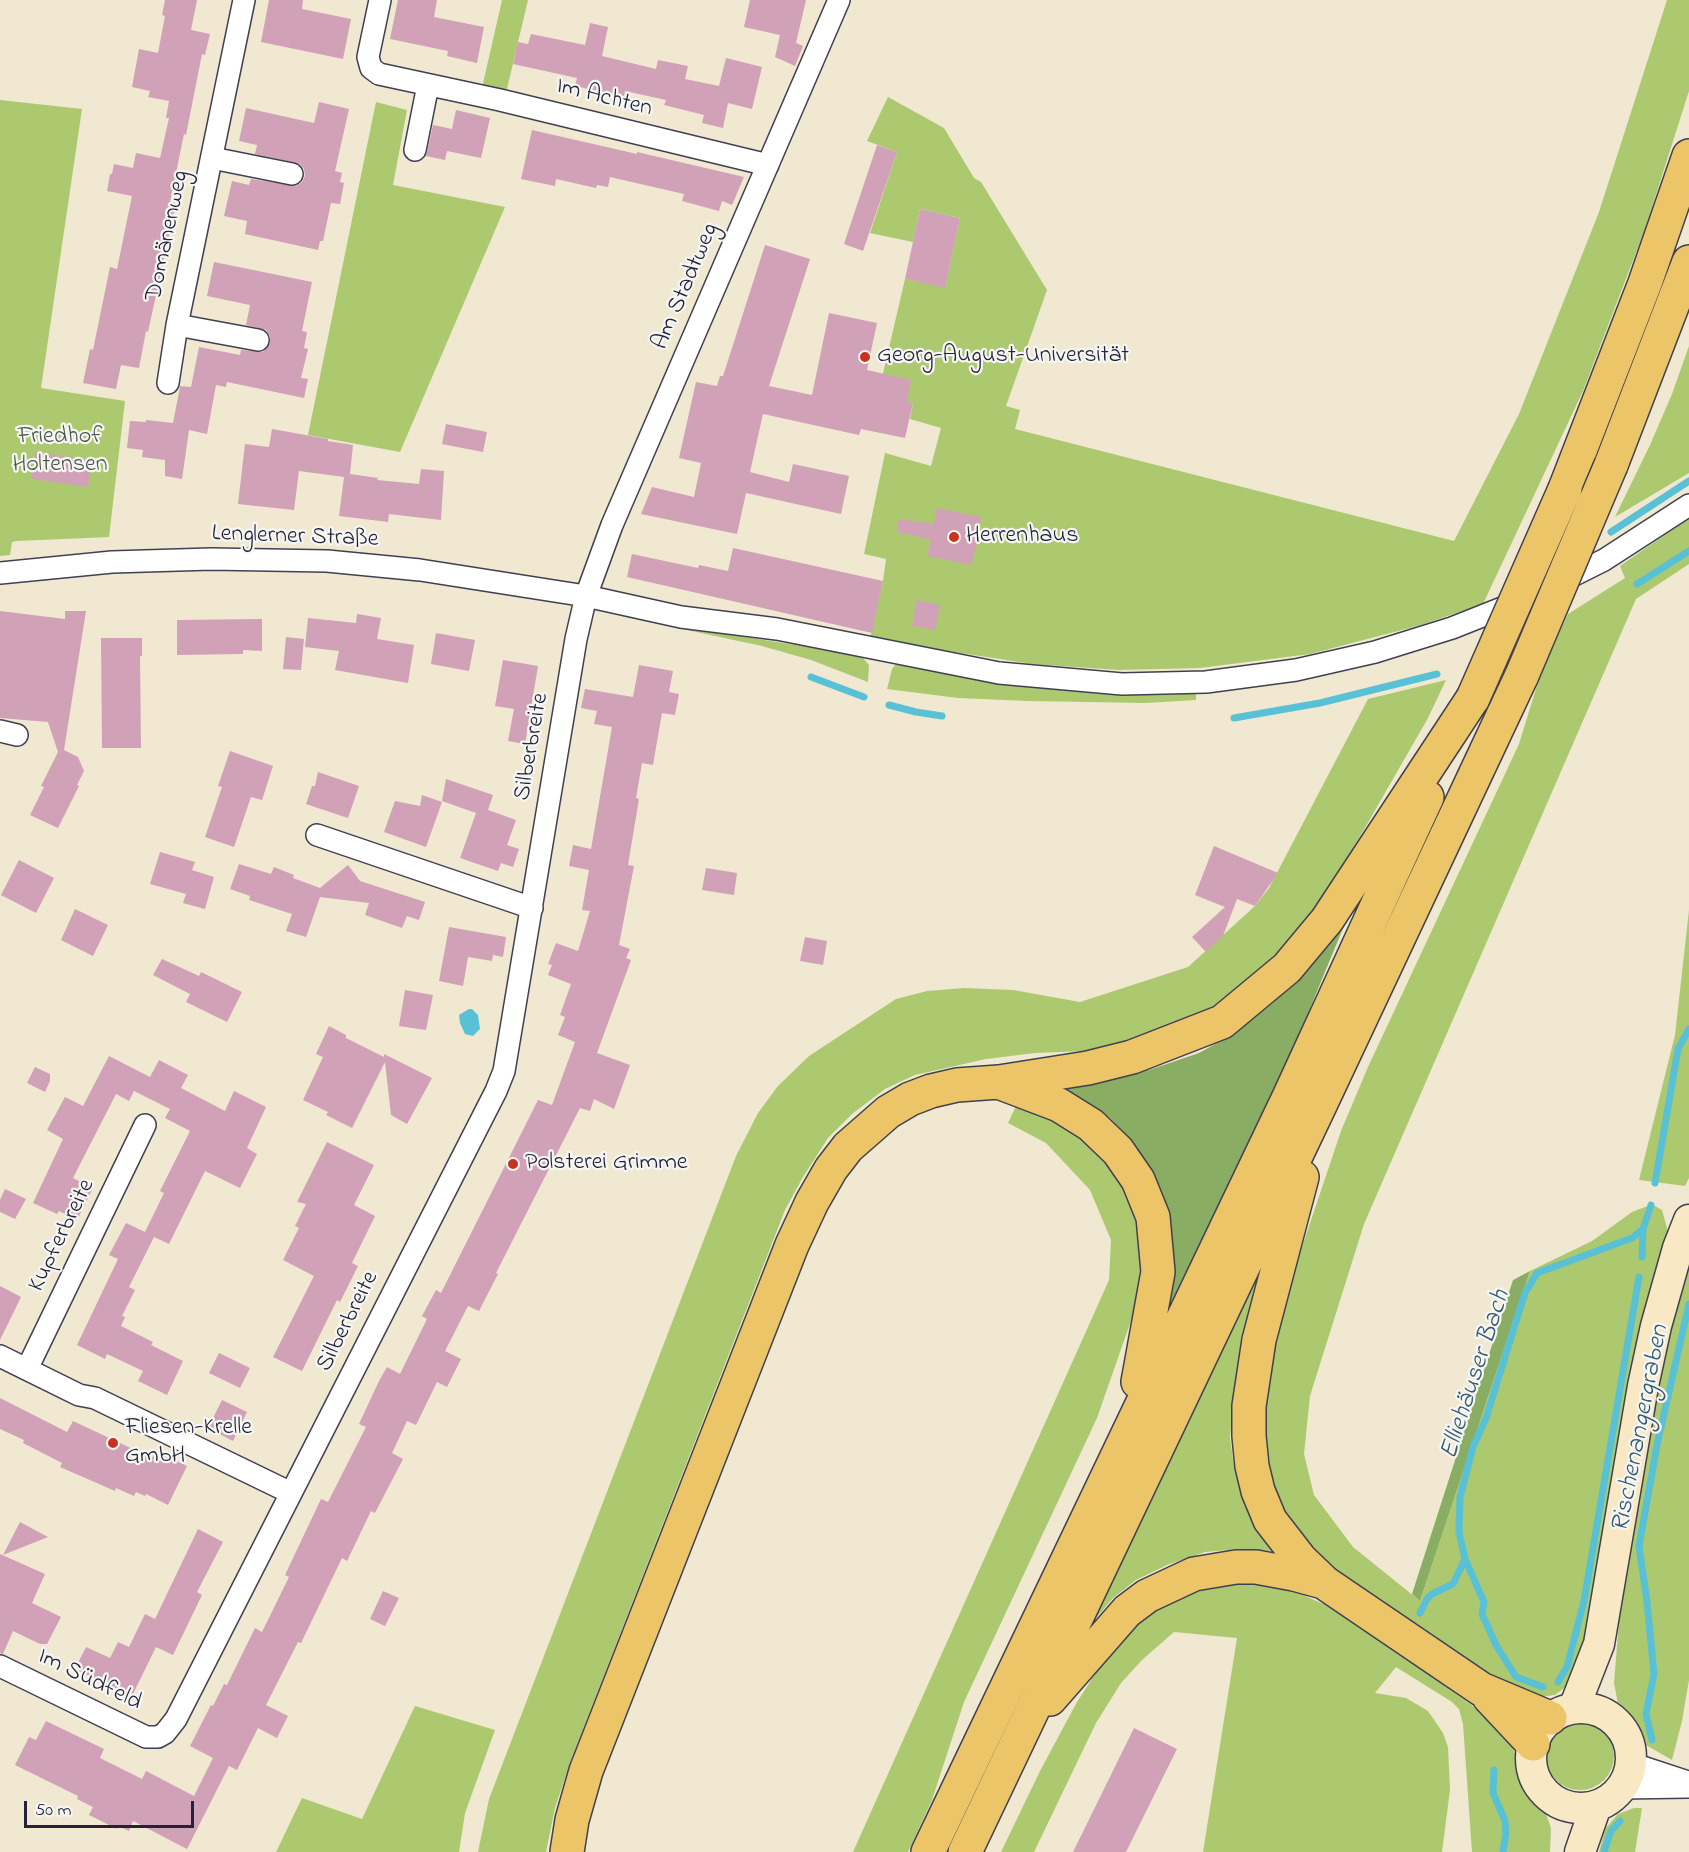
<!DOCTYPE html>
<html>
<head>
<meta charset="utf-8">
<style>
	body { margin:0 }
	#map { position:relative; width:1689px; height:1852px; overflow:hidden; background:#f0e8d1; font-family:"Indie Flower",sans-serif }
	canvas { display:block }
	.scale { position:absolute; left:24px; top:1801px; width:170px; height:27px; box-sizing:border-box; border:3px solid #22223b; border-top:0; padding-left:8px; font-size:18px; line-height:21px; white-space:nowrap; color:#22223b; -webkit-text-stroke:4px #f6f6f2; paint-order:stroke }
</style>
</head>
<body>
<div id="map">
<canvas width="1689" height="1852"></canvas>
<div class="scale">50 m</div>
</div>
<script>
const ctx = document.querySelector('canvas').getContext('2d');
ctx.lineJoin = 'round';
function fill(path, color) {
  ctx.fillStyle = color;
  ctx.fill(path, 'evenodd');
}
function toPath(rows) {
  const path = new Path2D();
  for (const r of rows) {
    if (r.length === 3) {
      path.moveTo(r[0] + r[2], r[1]);
      path.arc(r[0], r[1], r[2], 0, 2 * Math.PI);
      continue;
    }
    path.moveTo(r[0], r[1]);
    for (let i = 2; i < r.length; i += 2) path.lineTo(r[i], r[i + 1]);
  }
  return path;
}
function strokePath(path, color, width, dash) {
  ctx.strokeStyle = color;
  ctx.lineWidth = width;
  ctx.lineCap = dash ? 'butt' : 'round';
  ctx.setLineDash(dash || []);
  ctx.stroke(path);
}
function drawText(font, color, halo, rows, align = 'center') {
  ctx.font = font + ' "Indie Flower",sans-serif';
  ctx.lineWidth = 4.5;
  ctx.setLineDash([]);
  ctx.textBaseline = 'middle';
  ctx.strokeStyle = halo;
  ctx.fillStyle = color;
  for (const [text, x, y, turn = 0] of rows) {
    ctx.save();
    ctx.translate(x, y);
    ctx.rotate((+turn || 0) * Math.PI / 180);
    ctx.textAlign = isNaN(turn) ? turn : align;
    if (halo) ctx.strokeText(text, 0, 0);
    ctx.fillText(text, 0, 0);
    ctx.restore();
  }
}
fill(toPath([
	[502,0,528,0,506,93,482,88],
	[1667,0,1689,0,1689,91,1645,229,1583,391,1483,604,1421,625,1310,654,1200,668,1119,670,1032,664,870,639,883,581,886,559,864,554,885,453,931,466,941,428,910,419,913,403,878,395,905,279,945,287,960,218,920,209,913,242,870,233,897,152,867,141,888,97,944,128,974,178,981,182,1047,290,1006,406,1020,410,1015,429,1454,541,1519,414,1599,212],
	[0,100,82,109,41,388,125,401,109,537,17,541,12,542,10,555,0,556],
	[376,102,407,110,393,185,505,207,400,452,308,435],
	[1689,346,1689,473,1615,517,1650,445,1672,394],
	[1689,518,1689,564,1636,599,1364,1224,1310,1396,1304,1454,1314,1495,1353,1547,1420,1601,1530,1271,1592,1241,1632,1212,1645,1207,1655,1206,1662,1210,1670,1239,1584,1642,1568,1685,1555,1695,1539,1697,1506,1684,1447,1648,1326,1565,1284,1517,1269,1483,1261,1427,1271,1361,1296,1265,1341,1131,1368,1067,1519,744,1543,666,1568,614,1625,578,1620,566],
	[626,615,707,631,853,654,862,657,869,665,868,682,811,660,762,646,626,617],
	[896,664,1067,691,1196,691,1196,700,1146,703,1028,701,958,698,887,689,892,669],
	[1446,680,1428,718,1362,833,1321,901,1298,934,1270,963,1203,1017,1124,1045,1086,1051,1035,1053,986,1059,915,1075,885,1089,852,1114,828,1138,803,1177,785,1210,571,1760,555,1808,546,1852,478,1852,489,1799,736,1156,758,1113,778,1086,809,1056,896,999,927,991,964,988,1013,990,1080,1002,1188,967,1255,906,1269,888,1368,699],
	[1689,910,1689,1178,1685,1186,1639,1180,1675,1035],
	[1016,1106,1053,1120,1078,1134,1095,1149,1118,1176,1129,1199,1137,1225,1142,1259,1134,1312,1097,1418,964,1702,932,1800,908,1852,853,1852,1109,1280,1111,1240,1090,1190,1046,1143,1008,1123],
	[1288,1207,1234,1400,1230,1437,1233,1460,1242,1491,1273,1551,1239,1549,1205,1552,1167,1565,1136,1580,1113,1598,1088,1628],
	[1689,1262,1689,1680,1682,1721,1672,1760,1639,1741,1618,1704,1614,1683,1622,1584,1666,1336],
	[1223,1584,1260,1585,1294,1591,1330,1607,1402,1655,1492,1720,1509,1737,1515,1754,1518,1774,1546,1814,1551,1828,1550,1852,1472,1852,1463,1724,1459,1709,1452,1702,1396,1667,1375,1693,1406,1698,1428,1711,1443,1733,1448,1747,1450,1790,1442,1852,1203,1852,1237,1638,1174,1632,1142,1660,1121,1683,1096,1723,1034,1852,1001,1852,1040,1771,1077,1702,1108,1654,1139,1623,1165,1603,1187,1593],
	[415,1706,495,1730,465,1813,459,1852,276,1852,302,1798,362,1819],
	[1580,1756,34],
	[1634,1808,1642,1808,1635,1852,1599,1852,1605,1829,1618,1814]
]), '#acc970');
fill(toPath([
	[1344,926,1296,1042,1168,1309,1174,1260,1171,1229,1160,1190,1145,1161,1127,1136,1110,1118,1080,1098,1043,1083,1119,1076,1149,1070,1199,1053,1237,1032,1275,1001,1311,963],
	[1530,1271,1420,1601,1412,1594,1513,1280]
]), '#89ad62');
fill(toPath([
	[469,1009,472,1009,478,1015,480,1029,473,1036,465,1034,460,1023,459,1015]
]), '#59c1d6');
strokePath(toPath([
	[1611,532,1689,481],
	[1637,584,1689,551],
	[811,677,864,697],
	[889,705,916,712,942,716],
	[1234,718,1320,703,1437,674],
	[1655,1183,1678,1049,1689,1029],
	[1642,1257,1643,1229],
	[1465,1559,1484,1602,1482,1614,1496,1645,1516,1677,1543,1687],
	[1420,1613,1427,1599,1432,1594,1453,1584,1465,1559,1459,1532,1460,1497,1473,1447,1486,1418,1525,1293,1537,1273,1632,1238,1643,1229,1651,1205],
	[1558,1682,1567,1667,1584,1601,1639,1277],
	[1652,1740,1646,1714,1654,1674,1647,1602,1639,1546,1657,1445,1689,1304],
	[1494,1770,1493,1793,1505,1821,1506,1832,1503,1852],
	[1604,1852,1611,1831,1620,1821]
]), '#59c1d6', 7);
fill(toPath([
	[165,0,197,0,191,30,210,34,205,55,202,54,186,135,184,134,170,202,176,203,148,332,146,331,139,368,121,365,116,389,83,383,90,349,93,350,110,267,117,269,132,196,107,191,110,174,112,174,114,164,133,168,136,153,160,158,169,118,166,118,169,101,148,97,150,91,132,87,139,49,158,53,165,16,162,15],
	[269,0,303,0,302,9,351,19,343,59,261,42],
	[398,0,437,0,434,17,484,27,477,63,447,56,448,51,390,39],
	[750,0,806,0,796,43,803,46,795,66,775,57,780,35,744,27],
	[590,23,608,27,602,56,656,69,658,60,688,66,685,79,719,86,726,58,762,67,752,109,728,103,723,128,702,123,704,115,664,105,666,100,625,91,624,97,575,86,577,78,513,64,518,42,528,44,531,34,585,45],
	[319,102,349,109,335,171,342,173,340,182,344,183,340,204,331,203,323,241,320,241,318,250,245,234,247,221,224,216,232,181,249,185,251,179,296,186,302,182,305,176,304,169,300,164,255,154,257,145,239,141,246,108,314,123],
	[456,110,490,118,481,158,447,151,445,160,426,156,433,125,452,129],
	[532,130,637,154,637,152,744,177,732,205,722,201,719,211,682,201,684,194,610,177,608,187,597,185,596,188,556,179,555,186,521,179],
	[877,145,897,152,863,251,844,244],
	[920,209,960,218,945,288,905,279],
	[765,245,810,259,769,386,812,395,829,313,877,323,867,370,911,380,907,401,913,403,905,438,861,429,859,435,763,414,750,472,789,482,793,464,849,476,841,514,746,493,737,534,641,514,652,487,694,497,701,463,679,458,696,382,717,386,720,376,723,376],
	[214,262,312,282,302,331,307,332,304,348,308,349,301,378,308,379,304,398,227,382,226,387,216,385,207,434,189,430,182,479,165,476,165,460,142,457,143,450,127,448,130,421,146,422,146,420,173,423,180,387,180,386,191,387,199,347,240,355,241,350,263,352,270,343,270,336,266,330,246,325,250,305,207,296],
	[446,424,487,432,483,452,442,444],
	[272,429,328,439,328,441,353,445,350,474,378,478,377,480,419,484,421,469,444,471,441,520,389,514,388,522,339,516,344,477,299,471,294,510,238,504,245,444,269,447],
	[35,452,92,460,88,487,31,479],
	[937,508,981,517,978,532,980,533,971,565,927,556,931,540,897,532,899,519,934,524],
	[733,548,883,581,872,633,627,577,632,554,698,568,699,565,728,571],
	[917,600,940,605,935,630,912,626],
	[0,611,65,619,65,611,86,611,64,750,78,757,84,771,77,785,79,786,58,828,30,815,44,787,41,786,58,752,48,722,0,718],
	[357,614,381,618,377,639,414,645,408,683,335,670,339,651,305,647,308,618,356,623],
	[262,619,262,651,243,650,243,654,177,655,177,620],
	[436,633,475,640,469,671,431,664],
	[286,637,304,639,301,670,283,669],
	[101,638,142,638,142,656,140,656,141,748,102,748],
	[503,660,538,666,525,744,508,741,514,709,495,706],
	[639,665,673,671,669,692,679,694,675,715,662,713,653,765,642,763,636,798,639,799,628,865,634,866,619,945,630,949,626,958,631,960,597,1053,630,1065,614,1109,594,1099,590,1111,580,1108,496,1273,498,1274,479,1311,468,1306,445,1351,461,1359,447,1387,437,1382,416,1425,407,1421,392,1453,403,1459,375,1513,371,1511,347,1561,342,1558,301,1643,298,1642,266,1705,288,1716,277,1738,258,1728,237,1770,229,1766,187,1849,133,1821,129,1831,118,1826,117,1829,89,1815,93,1807,77,1799,78,1796,15,1765,29,1737,36,1740,46,1721,104,1749,100,1758,142,1779,146,1771,194,1796,213,1758,190,1746,211,1705,213,1706,224,1684,227,1685,255,1628,262,1632,289,1577,285,1575,321,1499,328,1502,366,1427,359,1424,379,1381,387,1367,400,1374,427,1319,422,1316,436,1290,441,1293,538,1100,552,1105,575,1042,558,1035,565,1017,560,1015,571,984,548,975,552,965,548,964,556,943,578,951,590,911,582,910,589,870,569,866,573,845,591,849,612,727,594,724,597,711,581,708,585,689,633,697],
	[230,751,273,766,262,800,251,797,234,847,205,837,222,787,218,786],
	[318,772,359,786,348,818,306,804,312,786,315,786],
	[446,779,493,795,488,810,516,820,507,845,519,849,513,867,501,863,498,871,460,858,476,813,442,801],
	[422,795,442,802,426,847,384,832,395,801,420,806],
	[1214,846,1278,873,1255,906,1237,899,1223,936,1206,952,1192,937,1225,907,1195,895],
	[160,852,195,862,192,870,214,877,205,909,183,903,186,894,150,884],
	[19,860,54,878,36,913,1,895],
	[239,864,271,874,274,867,294,875,293,878,320,888,348,865,360,881,425,902,419,920,407,916,402,928,365,915,369,903,320,897,306,937,286,931,292,914,249,900,250,896,230,889],
	[706,868,737,873,734,895,702,890],
	[75,909,108,925,93,956,61,940],
	[449,927,506,937,503,957,493,955,492,961,468,957,463,986,439,981],
	[805,937,827,941,823,965,800,961],
	[162,959,199,976,201,972,242,992,227,1022,186,1002,190,994,153,975],
	[405,990,433,995,426,1030,399,1026],
	[329,1026,346,1035,346,1038,384,1057,384,1054,432,1078,407,1124,391,1115,385,1062,352,1128,326,1115,328,1112,303,1100,323,1057,316,1054],
	[109,1056,150,1077,159,1060,188,1075,181,1088,225,1111,234,1091,266,1107,247,1148,257,1154,240,1188,205,1171,169,1244,154,1237,129,1287,135,1290,122,1316,125,1317,121,1326,153,1342,151,1345,183,1361,167,1395,138,1381,143,1371,107,1354,105,1359,77,1345,118,1259,109,1255,126,1223,145,1232,164,1193,160,1191,190,1131,165,1118,170,1109,134,1091,129,1101,116,1094,73,1178,93,1188,77,1220,59,1211,57,1214,33,1203,63,1139,47,1130,65,1097,83,1106],
	[35,1067,50,1074,50,1081,45,1092,27,1083],
	[327,1142,374,1165,354,1205,375,1216,352,1263,358,1266,340,1302,337,1300,302,1371,273,1357,314,1276,283,1260,299,1228,295,1226,306,1204,297,1202],
	[5,1189,26,1199,15,1219,0,1212,0,1200],
	[0,1286,21,1297,0,1340],
	[219,1353,250,1368,240,1388,209,1373],
	[0,1398,67,1432,73,1421,152,1458,156,1451,187,1466,168,1505,146,1494,145,1496,136,1492,134,1496,116,1488,115,1491,60,1467,62,1463,23,1443,24,1440,0,1429],
	[222,1400,247,1412,233,1441,208,1428],
	[20,1522,48,1537,3,1555],
	[198,1529,223,1542,197,1592,202,1595,173,1655,156,1647,132,1696,75,1669,86,1647,110,1658,118,1642,129,1647,145,1614,155,1619],
	[0,1554,45,1574,32,1603,61,1617,47,1644,40,1644,13,1631,3,1654,0,1653],
	[383,1591,399,1598,385,1626,370,1619],
	[1134,1728,1177,1749,1126,1852,1073,1852]
]), '#d1a1b8');
const street = toPath([
	[380,0,368,57,371,68,379,74,500,100,768,165],
	[415,150,428,85],
	[212,158,292,174],
	[177,325,258,340],
	[168,383,177,325,244,0],
	[0,573,112,562,211,559,327,561,420,570,586,596,681,617,777,629,999,673,1122,684,1206,682,1296,670,1375,652,1452,628,1530,597,1604,560,1689,505],
	[0,731,17,735],
	[317,835,532,908],
	[0,1356,79,1395,95,1398,291,1493],
	[27,1369,145,1125],
	[0,1666,146,1737,158,1737,165,1733,176,1719,496,1091,504,1071,576,639,586,596,612,525,839,0],
	[1630,1763,1688,1782],
	[1620,1788,1689,1787]
]);
const secondary = toPath([
	[1574,1708,1599,1644,1643,1386,1656,1326,1678,1248,1689,1220],
	[1581,1758,50],
	[1580,1852,1596,1806]
]);
const highway = toPath([
	[1611,465,1689,262],
	[1565,489,1645,283,1689,156],
	[1001,1083,1059,1105,1091,1125,1118,1151,1138,1180,1153,1217,1158,1272,1138,1382],
	[1302,1177,1259,1340,1249,1406,1249,1436,1252,1466,1258,1491,1270,1520,1301,1560,1325,1583,1481,1689,1550,1718],
	[1489,1697,1533,1744],
	[1050,1699,1127,1611,1147,1596,1194,1574,1236,1567,1256,1567,1294,1574,1323,1582],
	[567,1852,572,1820,586,1771,792,1245,812,1202,831,1169,848,1147,888,1112,910,1099,931,1091,957,1085,999,1082,1088,1068,1132,1057,1222,1022,1287,968,1327,920,1473,698],
	[928,1852,1289,1097,1427,797],
	[965,1852,1321,1103,1522,675]
]);
strokePath(street, '#414052', 24);
strokePath(secondary, '#414052', 33);
strokePath(highway, '#414052', 36);
strokePath(street, '#fff', 21);
strokePath(secondary, '#f8e8c3', 30);
strokePath(highway, '#edc569', 33);
const highwayBridge = toPath([
	[1522,675,1611,465],
	[1473,698,1565,489]
]);
strokePath(highwayBridge, '#414052', 36, []);
strokePath(highwayBridge, '#edc569', 33);
for (const [x, y, r, color] of [
	[865,357,6,"#c8321e"],
	[954,537,6,"#c8321e"],
	[513,1164,6,"#c8321e"],
	[113,1443,6,"#c8321e"]
]) {
  const dot = new Path2D();
  dot.arc(x, y, r, 0, 2 * Math.PI);
  ctx.fillStyle = color;
  ctx.fill(dot);
  strokePath(dot, '#f6f6f2', 2);
}
drawText('24px', '#22223b', '#f6f6f2', [
	["Im Achten",604,99,14],
	["Domänenweg",169,236,-78],
	["Am Stadtweg",687,287,-67],
	["Lenglerner Straße",295,538,2],
	["Silberbreite",533,747,-80],
	["Kupferbreite",63,1236,-64],
	["Silberbreite",349,1322,-63],
	["Im Südfeld",89,1681,26]
]);
drawText('24px', '#22223b', '#f6f6f2', [
	["Georg-August-Universität",877,357],
	["Herrenhaus",966,537],
	["Polsterei Grimme",525,1164],
	["Fliesen-Krelle",125,1429],
	["GmbH",125,1457]
], 'left');
drawText('24px', '#4b544b', '#f6f6f2', [
	["Friedhof",60,438],
	["Holtensen",60,466]
]);
drawText('italic 26px', '#355a71', '#f6f6f2', [
	["Elliehäuser Bach",1477,1375,-72],
	["Rischenangergraben",1642,1429,-79]
]);
</script>
</body>
</html>
